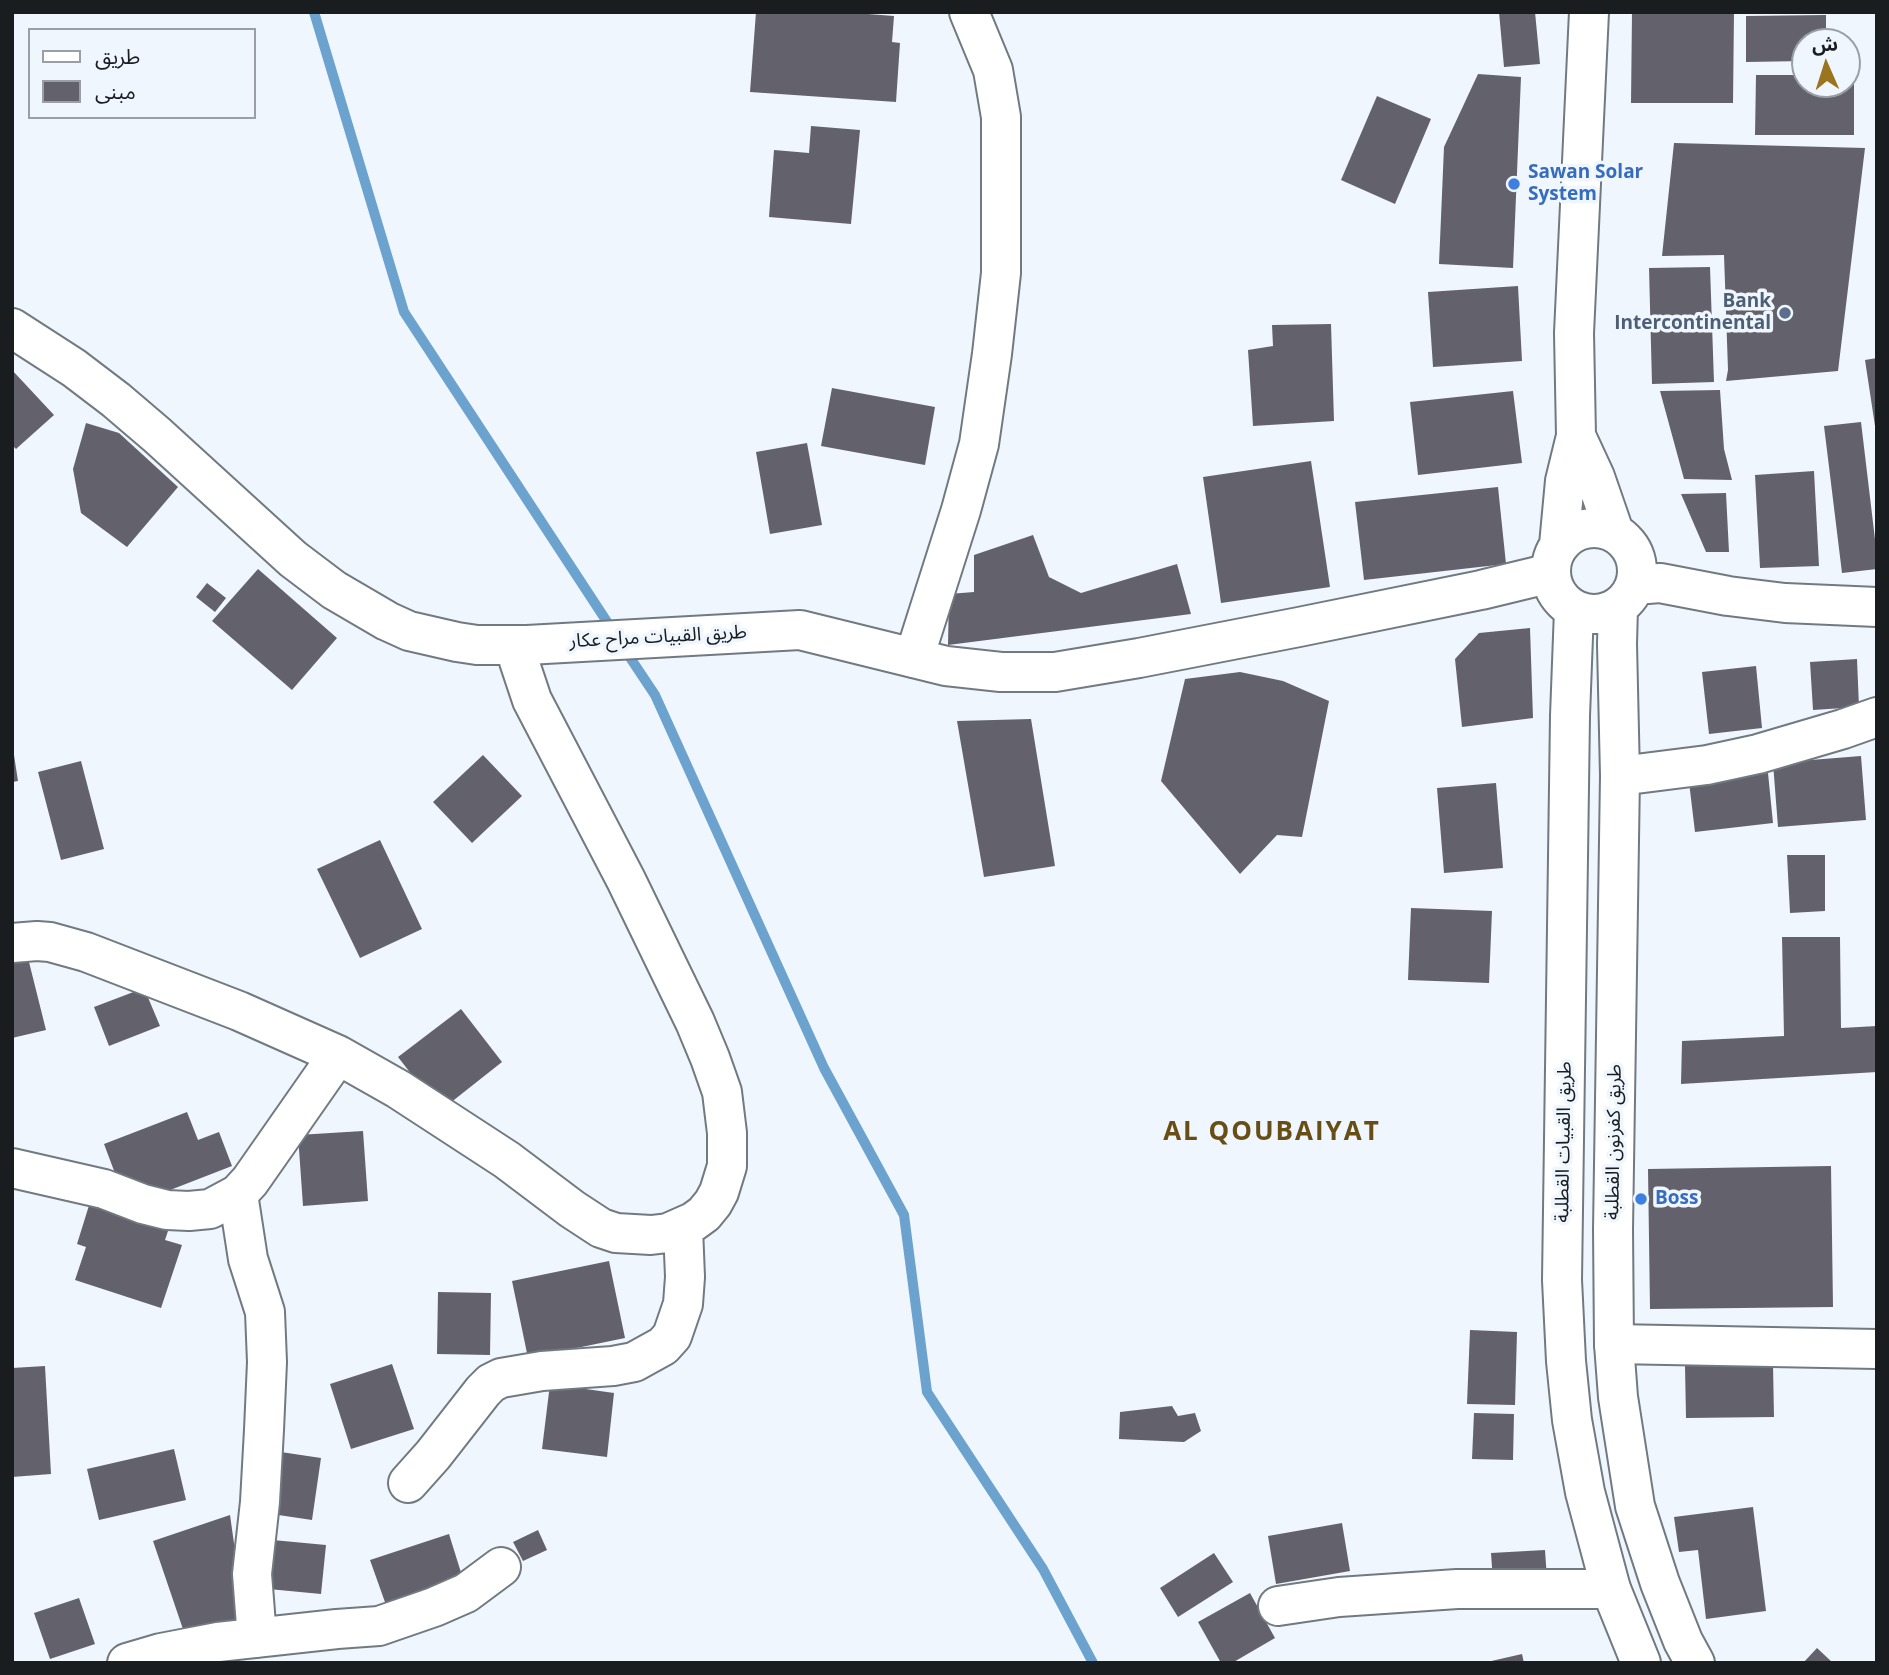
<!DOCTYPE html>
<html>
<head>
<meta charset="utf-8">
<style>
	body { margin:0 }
	#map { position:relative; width:1889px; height:1675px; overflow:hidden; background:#eff6fe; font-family:"Open Sans","Noto Sans Arabic",sans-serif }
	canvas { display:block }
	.frame { position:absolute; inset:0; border:14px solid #191d20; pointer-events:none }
	.legend { position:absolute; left:28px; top:28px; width:228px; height:91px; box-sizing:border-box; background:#eff6fe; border:2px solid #999fa5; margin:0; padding:9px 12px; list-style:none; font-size:21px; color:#191d20 }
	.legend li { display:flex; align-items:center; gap:14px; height:35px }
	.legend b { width:35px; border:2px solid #999fa5 }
	.north { position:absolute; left:1791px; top:28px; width:70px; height:70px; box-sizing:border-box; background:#eff6fe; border:2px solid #999fa5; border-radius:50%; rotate:357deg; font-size:19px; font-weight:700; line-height:28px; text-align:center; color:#191d20 }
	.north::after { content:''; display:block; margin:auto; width:24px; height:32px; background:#9a741f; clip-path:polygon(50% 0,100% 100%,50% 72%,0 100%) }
</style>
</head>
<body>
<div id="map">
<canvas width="1889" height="1675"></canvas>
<div class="frame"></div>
<ul class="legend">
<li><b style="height:9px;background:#fff"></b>طريق</li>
<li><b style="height:19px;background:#63626c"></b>مبنى</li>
</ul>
<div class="north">ش</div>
</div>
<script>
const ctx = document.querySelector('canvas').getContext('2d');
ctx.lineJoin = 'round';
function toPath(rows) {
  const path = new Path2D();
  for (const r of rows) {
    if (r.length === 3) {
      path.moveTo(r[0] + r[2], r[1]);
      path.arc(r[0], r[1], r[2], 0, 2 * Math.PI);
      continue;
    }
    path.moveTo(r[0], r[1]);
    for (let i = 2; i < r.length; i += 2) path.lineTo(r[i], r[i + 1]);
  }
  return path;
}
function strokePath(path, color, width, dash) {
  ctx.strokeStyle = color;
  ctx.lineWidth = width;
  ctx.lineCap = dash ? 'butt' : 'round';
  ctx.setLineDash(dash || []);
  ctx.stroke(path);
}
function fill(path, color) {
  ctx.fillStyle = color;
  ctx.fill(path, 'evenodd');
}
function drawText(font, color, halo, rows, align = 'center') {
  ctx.font = font + ' "Open Sans","Noto Sans Arabic",sans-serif';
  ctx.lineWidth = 7;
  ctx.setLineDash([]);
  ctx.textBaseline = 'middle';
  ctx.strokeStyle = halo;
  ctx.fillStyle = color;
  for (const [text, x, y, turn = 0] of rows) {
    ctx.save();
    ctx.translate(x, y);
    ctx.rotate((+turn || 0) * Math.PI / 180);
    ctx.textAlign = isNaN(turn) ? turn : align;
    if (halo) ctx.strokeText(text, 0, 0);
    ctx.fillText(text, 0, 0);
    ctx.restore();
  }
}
strokePath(toPath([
	[314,12,404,312,615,634],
	[623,647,655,695,824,1068,904,1215,927,1392,1043,1569,1093,1663]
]), '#6ca2ce', 10);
fill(toPath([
	[756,12,842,12,894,16,892,42,900,43,896,102,750,92],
	[1499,12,1535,12,1540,64,1504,67],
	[1632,12,1734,12,1733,103,1631,103],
	[1826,15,1826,42,1805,42,1805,61,1746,62,1746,16],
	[1478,74,1521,77,1513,268,1439,264,1444,147],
	[1756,75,1805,75,1805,84,1847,84,1847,75,1854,75,1854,135,1755,135],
	[1377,96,1431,119,1395,204,1341,180],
	[811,126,860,130,851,224,769,217,774,150,809,153],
	[1674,143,1865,148,1838,371,1726,381,1728,370,1724,255,1662,256],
	[1710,267,1714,382,1652,384,1649,268],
	[1518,286,1522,361,1433,367,1428,292],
	[1331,324,1334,421,1253,426,1248,350,1273,346,1272,325],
	[1877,358,1877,426,1875,426,1865,360],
	[12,370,54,415,16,449,12,445],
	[832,388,935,407,925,465,821,446],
	[1720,390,1724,449,1732,480,1684,479,1660,391],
	[1513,391,1522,463,1418,475,1410,402],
	[1861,422,1877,556,1877,569,1842,573,1824,426],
	[86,423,119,433,178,487,127,547,81,513,73,469],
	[807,443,822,525,770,534,756,452],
	[1311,461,1330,587,1221,603,1203,477],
	[1814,471,1819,566,1760,568,1755,475],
	[1498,487,1506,564,1364,580,1355,502],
	[1726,493,1729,552,1706,552,1681,494],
	[1033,535,1049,577,1081,593,1177,564,1191,614,948,645,949,594,974,592,974,555],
	[258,569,337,638,292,690,212,621],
	[207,583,226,598,215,612,196,597],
	[1530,628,1533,718,1462,727,1455,659,1479,633],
	[1857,659,1859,707,1813,710,1810,662],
	[1756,666,1762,728,1709,734,1702,672],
	[1240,672,1283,681,1329,701,1302,837,1277,835,1240,874,1161,781,1185,679],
	[1031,719,1055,866,984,877,957,721],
	[12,755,14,755,18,781,12,782],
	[483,755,522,796,472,843,433,802],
	[1861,756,1866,820,1778,827,1773,763],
	[81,761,104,849,61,860,38,772],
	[1768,773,1773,823,1695,832,1689,782],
	[1496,783,1503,868,1444,873,1437,788],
	[380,840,422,929,360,958,317,869],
	[1787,855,1825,855,1825,911,1790,913],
	[1411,908,1492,911,1489,983,1408,980],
	[1782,937,1840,937,1841,1028,1877,1026,1877,1072,1681,1084,1682,1041,1784,1036],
	[28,958,46,1030,12,1038,12,962],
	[144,988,160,1026,109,1046,94,1007],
	[461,1009,502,1062,440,1111,398,1057],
	[187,1112,198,1140,219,1132,232,1166,147,1199,119,1184,104,1144],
	[363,1131,368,1201,303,1206,298,1135],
	[1831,1166,1833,1307,1650,1309,1648,1169],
	[91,1199,170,1225,165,1240,182,1245,161,1308,75,1280,86,1247,77,1244],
	[609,1261,625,1338,528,1358,512,1281],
	[438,1292,491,1293,490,1355,437,1354],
	[1470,1330,1517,1332,1515,1405,1467,1404],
	[392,1364,414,1429,351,1449,330,1384],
	[1773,1364,1774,1417,1686,1418,1685,1366],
	[45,1366,51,1474,12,1477,12,1368],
	[550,1384,614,1393,607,1457,542,1449],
	[1172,1406,1178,1416,1195,1413,1201,1431,1184,1442,1119,1439,1120,1412],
	[1474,1413,1514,1414,1513,1460,1472,1459],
	[174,1449,186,1500,99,1520,87,1469],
	[274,1451,321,1458,312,1520,265,1513],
	[1753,1507,1766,1611,1706,1619,1698,1550,1679,1552,1674,1517],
	[230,1515,245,1621,186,1638,153,1541],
	[1342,1523,1350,1571,1276,1584,1268,1536],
	[538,1530,547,1550,523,1561,513,1542],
	[449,1534,463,1579,386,1605,370,1560],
	[262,1539,326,1545,321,1594,258,1588],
	[1545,1550,1547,1579,1493,1582,1491,1553],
	[1214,1553,1233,1582,1178,1617,1160,1588],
	[1250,1593,1275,1638,1232,1663,1221,1663,1198,1622],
	[79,1598,95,1644,50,1659,34,1613],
	[1817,1648,1833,1663,1803,1663],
	[1522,1654,1524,1663,1488,1663,1487,1662]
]), '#63626c');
const minor = toPath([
	[914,658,961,510,979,444,992,354,1001,273,1001,117,993,70,969,12],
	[1620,776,1707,765,1758,754,1843,729,1877,717],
	[12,943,37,941,50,942,86,952,239,1011,338,1055,398,1089,507,1160,572,1209,601,1228,616,1233,651,1235,668,1233,693,1222,704,1214,713,1203,719,1192,727,1166,727,1133,722,1092,710,1058,695,1022,626,880,532,700,519,661,516,645],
	[12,1168,104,1189,143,1204,167,1210,189,1211,210,1209,238,1194,250,1181,338,1055],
	[238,1194,248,1259,265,1312,267,1362,264,1430,260,1502,252,1574,257,1638],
	[1614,1344,1877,1349],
	[408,1483,433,1455,483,1391,491,1383,501,1378,542,1371,613,1366,634,1362,663,1346,672,1336,683,1304,685,1277,683,1228],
	[1278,1606,1339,1597,1457,1589,1611,1589],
	[127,1663,161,1653,218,1642,337,1629,379,1626,434,1607,466,1593,501,1567]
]);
const tertiary = toPath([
	[12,328,74,368,116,400,157,435,293,559,334,590,387,621,409,631,457,642,477,645,527,645,800,630,946,666,1001,672,1055,672,1139,658,1299,627,1481,590,1551,573]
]);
const secondary = toPath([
	[1576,436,1595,477,1614,532],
	[1594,571,43],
	[1559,545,1565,481,1576,436,1574,333,1589,12],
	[1635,585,1660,583,1728,596,1785,603,1877,607],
	[1618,607,1617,644,1620,776,1613,1229,1614,1344,1618,1397,1635,1506,1660,1583,1683,1641,1695,1663],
	[1574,610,1570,716,1562,1280,1566,1361,1572,1420,1585,1492,1611,1589,1641,1663]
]);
strokePath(minor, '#717981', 42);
strokePath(tertiary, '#717981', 42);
strokePath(secondary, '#717981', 42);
strokePath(minor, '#fff', 38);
strokePath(tertiary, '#fff', 38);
strokePath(secondary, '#fff', 38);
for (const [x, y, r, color] of [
	[1514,184,7,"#3f7fe0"],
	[1785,313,7,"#5c6f8a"],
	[1641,1199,7,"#3f7fe0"]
]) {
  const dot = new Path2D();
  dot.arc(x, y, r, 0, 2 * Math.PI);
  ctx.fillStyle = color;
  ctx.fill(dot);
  strokePath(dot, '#eff6fe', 2.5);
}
drawText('bold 19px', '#366cbe', '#eff6fe', [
	["Sawan Solar",1528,173],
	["System",1528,195],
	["Boss",1655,1199]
], 'left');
drawText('bold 19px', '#4e5e75', '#eff6fe', [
	["Bank",1771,302],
	["Intercontinental",1771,324]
], 'right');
drawText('19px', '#191d20', '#eff6fe', [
	["طريق القبيات مراح عكار",658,637,-3],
	["طريق القبيات القطلبة",1564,1142,-89],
	["طريق كفرنون القطلبة",1614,1142,-89]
]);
ctx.letterSpacing = '2px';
drawText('bold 26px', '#684e15', '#eff6fe', [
	["AL QOUBAIYAT",1272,1133]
]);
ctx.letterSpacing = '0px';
</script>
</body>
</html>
